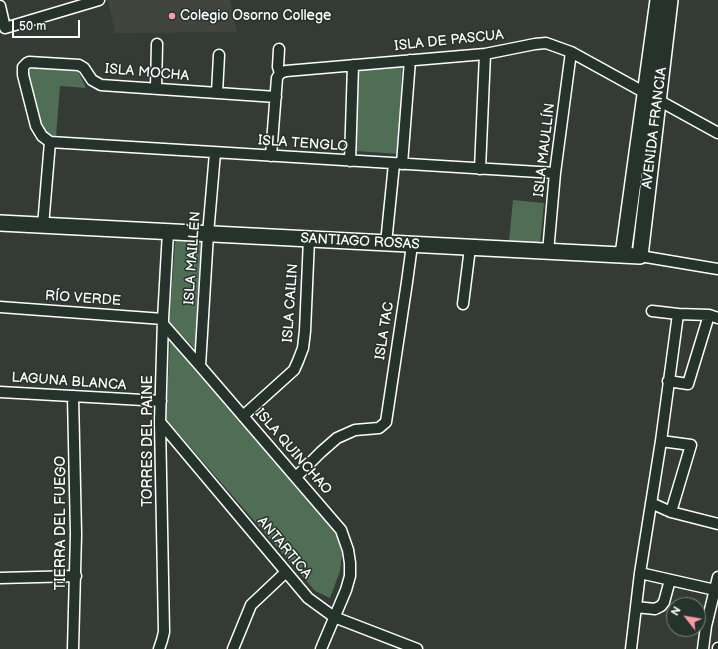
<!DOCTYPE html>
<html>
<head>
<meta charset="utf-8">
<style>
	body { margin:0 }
	#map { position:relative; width:718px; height:649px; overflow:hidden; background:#333b34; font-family:"Balsamiq Sans",sans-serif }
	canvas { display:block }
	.north { position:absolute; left:666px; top:597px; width:40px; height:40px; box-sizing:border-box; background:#26332d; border:1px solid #7d8581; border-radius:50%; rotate:301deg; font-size:11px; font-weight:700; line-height:16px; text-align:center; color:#fff }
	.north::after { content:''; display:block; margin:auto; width:14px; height:18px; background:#ff9aa2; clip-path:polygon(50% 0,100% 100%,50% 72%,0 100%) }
	.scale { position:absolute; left:12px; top:20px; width:68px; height:18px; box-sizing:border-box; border:2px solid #fff; border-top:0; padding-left:5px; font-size:12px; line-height:14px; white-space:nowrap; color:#fff; -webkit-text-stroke:3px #26332d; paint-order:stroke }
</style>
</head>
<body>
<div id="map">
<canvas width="718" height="649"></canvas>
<div class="north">N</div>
<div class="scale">50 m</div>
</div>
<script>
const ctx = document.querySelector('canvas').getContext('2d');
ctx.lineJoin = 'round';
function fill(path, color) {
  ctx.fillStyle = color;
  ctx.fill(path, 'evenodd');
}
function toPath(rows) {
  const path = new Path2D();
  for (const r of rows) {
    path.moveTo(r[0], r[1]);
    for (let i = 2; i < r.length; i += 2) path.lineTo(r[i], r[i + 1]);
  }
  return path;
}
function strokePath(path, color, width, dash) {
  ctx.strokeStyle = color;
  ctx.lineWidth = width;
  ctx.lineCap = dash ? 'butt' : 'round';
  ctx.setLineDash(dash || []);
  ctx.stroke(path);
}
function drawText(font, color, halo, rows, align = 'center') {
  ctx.font = font + ' "Balsamiq Sans",sans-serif';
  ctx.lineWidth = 3;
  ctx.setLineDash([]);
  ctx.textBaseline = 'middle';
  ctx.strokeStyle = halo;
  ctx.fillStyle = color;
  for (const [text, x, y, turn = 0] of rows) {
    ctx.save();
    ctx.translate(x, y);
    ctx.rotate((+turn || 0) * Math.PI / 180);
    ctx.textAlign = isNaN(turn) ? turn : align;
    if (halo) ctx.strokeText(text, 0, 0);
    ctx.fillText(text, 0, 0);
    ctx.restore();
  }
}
fill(toPath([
	[108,0,230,0,237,32,115,33]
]), '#42453d');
fill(toPath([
	[37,66,78,71,86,88,60,86,56,136,47,135,40,127,28,74,31,69],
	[402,67,399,154,356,151,359,70],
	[513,200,544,203,540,244,509,241],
	[176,232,206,234,197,351,169,322],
	[170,341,321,514,337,534,342,554,340,571,330,598,315,591,166,419]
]), '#506d55');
const street = toPath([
	[0,6,5,28,99,0],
	[279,49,278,67,280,73],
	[280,73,286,71,485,54,535,44,546,43,571,52,718,133],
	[156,88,157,44],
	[217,93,219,55],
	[50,142,555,173],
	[50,142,42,136,36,126,23,75,23,67,27,63,29,62,79,65,84,68,92,80,101,85,276,97],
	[271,156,277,78,280,73],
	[350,161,353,65],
	[402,164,410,60],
	[480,169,485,54],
	[43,226,50,142],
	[386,243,394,164],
	[548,252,555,173,571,52],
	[640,256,718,269],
	[463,304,470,248],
	[0,307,163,319],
	[652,311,678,314,709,315,718,318],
	[163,324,200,366,341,530,348,550,350,563,350,576,346,590,321,649],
	[200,366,208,234,215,153],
	[668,381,688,384,709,315],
	[0,392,161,401],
	[73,396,76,534,73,649],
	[243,416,294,370,298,361,303,348,305,331,309,239],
	[160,422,308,598,334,617,417,649],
	[661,441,691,445,671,512],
	[296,477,321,452,337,438,355,430,379,428,386,422,407,282,412,245],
	[651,503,671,512,718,524],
	[640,573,715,590],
	[0,578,76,576],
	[636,607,655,609,661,606,664,602,670,580],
	[159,649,162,640,164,632,160,422,163,319,168,232],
	[233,649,251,605,286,572],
	[631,649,640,573,661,441,678,314],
	[703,649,706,626,718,577],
	[718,649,718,648]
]);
const secondary = toPath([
	[0,223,640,256,670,0],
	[623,255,658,0]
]);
strokePath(street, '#fff', 13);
strokePath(secondary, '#fff', 18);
strokePath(street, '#26332d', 10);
strokePath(secondary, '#26332d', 15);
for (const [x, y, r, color] of [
	[172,16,4,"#ff9aa2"]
]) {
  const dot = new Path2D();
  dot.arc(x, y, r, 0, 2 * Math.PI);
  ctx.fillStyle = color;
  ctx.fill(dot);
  strokePath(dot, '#26332d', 1.5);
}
drawText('14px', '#fff', '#26332d', [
	["Colegio Osorno College",180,16]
], 'left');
drawText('14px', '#fff', '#26332d', [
	["ISLA DE PASCUA",449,41,-6],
	["ISLA MOCHA",147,73,5],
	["AVENIDA FRANCIA",655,128,-83],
	["ISLA TENGLO",303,144,4],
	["ISLA MAULLÍN",545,150,-83],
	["SANTIAGO ROSAS",360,242,3],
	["ISLA MAILLÉN",193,258,-86],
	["RÍO VERDE",83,299,4],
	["ISLA CAILIN",291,303,-86],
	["ISLA TAC",385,331,-81],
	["LAGUNA BLANCA",69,382,4],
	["TORRES DEL PAINE",148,441,-90],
	["ISLA QUINCHAO",293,452,49],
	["TIERRA DEL FUEGO",61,523,-90],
	["ANTARTICA",284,548,50]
]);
</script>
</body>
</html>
